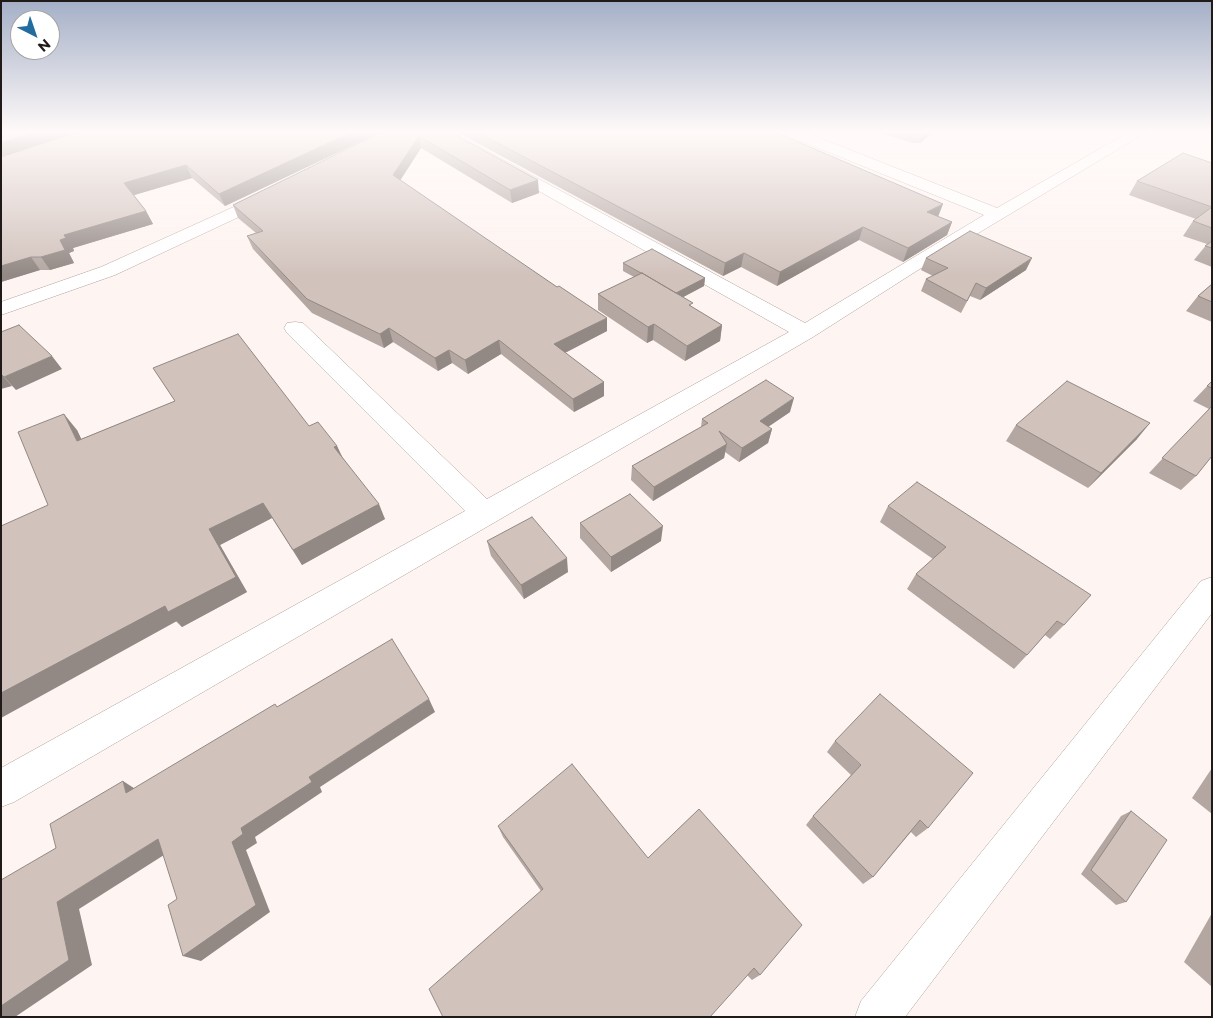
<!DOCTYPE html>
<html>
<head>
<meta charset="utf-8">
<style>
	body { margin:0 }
	#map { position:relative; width:1213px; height:1018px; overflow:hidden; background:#fef4f1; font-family:Montserrat,sans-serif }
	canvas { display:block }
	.frame { position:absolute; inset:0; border:2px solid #201b19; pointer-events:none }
	.north { position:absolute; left:10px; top:10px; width:50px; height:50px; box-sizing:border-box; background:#fff; border:1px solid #a6a4a3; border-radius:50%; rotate:139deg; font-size:14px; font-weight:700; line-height:20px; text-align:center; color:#201b19 }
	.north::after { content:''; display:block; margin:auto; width:18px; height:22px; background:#236c9f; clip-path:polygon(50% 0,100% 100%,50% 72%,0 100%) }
</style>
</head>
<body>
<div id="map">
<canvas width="1213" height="1018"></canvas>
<div class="frame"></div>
<div class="north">N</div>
</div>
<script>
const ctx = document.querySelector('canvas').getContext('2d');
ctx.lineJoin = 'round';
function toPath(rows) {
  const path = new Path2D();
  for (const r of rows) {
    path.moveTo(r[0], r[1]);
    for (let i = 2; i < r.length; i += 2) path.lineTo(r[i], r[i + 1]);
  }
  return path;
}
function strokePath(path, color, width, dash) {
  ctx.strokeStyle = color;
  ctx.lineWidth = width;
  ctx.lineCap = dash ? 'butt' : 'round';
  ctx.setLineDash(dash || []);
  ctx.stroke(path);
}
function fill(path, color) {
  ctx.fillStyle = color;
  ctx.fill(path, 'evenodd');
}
const minor = toPath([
	[434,132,452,132,805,323,984,215,786,135,784,132,805,132,997,208,1129,132,1145,133,940,256,813,337,14,802,1,807,1,768,465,511,287,333,284,328,287,323,295,322,303,323,487,499,789,332,434,132],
	[1212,577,1212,613,905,1017,855,1017,861,1001,1201,581,1212,577]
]);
const tertiary = toPath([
	[269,191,275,192,277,196,275,200,115,275,1,315,1,302,101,267,269,191]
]);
strokePath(minor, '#b0a19c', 1);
strokePath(tertiary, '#b0a19c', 1);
fill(minor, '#fff');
fill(tertiary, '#fff');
fill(toPath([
	[1,132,381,132,225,206,192,178,134,195,146,211,153,224,73,248,74,251,69,253,74,263,50,270,40,270,1,282],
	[382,132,450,132,539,193,512,203,421,148,400,180,607,331,565,353,604,382,604,396,574,412,501,354,468,374,452,363,438,371,393,342,384,348,312,313,253,249,247,236,256,233,238,218,233,205],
	[457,132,775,132,938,217,952,222,947,235,903,262,859,240,777,286,741,267,723,276],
	[877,132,934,132,920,143,913,143],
	[1212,163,1212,267,1194,260,1207,244,1183,236,1193,221,1196,219,1129,195,1137,181],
	[926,258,1026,270,980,300,970,296,961,313,921,291,926,279,933,276,921,270],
	[623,263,705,278,704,286,683,297,692,307,722,325,720,341,685,361,653,340,647,343,598,310,598,294,634,277,623,271],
	[1212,284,1212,322,1186,311,1198,296],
	[153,368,309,426,337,446,343,458,385,519,302,565,272,518,220,545,247,592,182,627,48,505,77,430,81,439,175,401],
	[1212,381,1212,456,1196,476,1181,490,1149,473,1209,409,1193,401],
	[790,412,768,427,772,429,768,443,739,462,725,452,724,458,653,501,631,480,632,466,701,427,702,419],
	[1016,425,1137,439,1088,488,1006,441],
	[888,506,1064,625,1050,639,1045,635,1027,655,1014,669,907,589,916,574,933,559,880,522],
	[580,523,661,541,611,572,580,538],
	[487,541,568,572,524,599,491,556],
	[835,741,928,828,916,837,911,832,873,877,863,884,806,825,813,816,851,775,827,752],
	[1212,768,1212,814,1192,798],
	[699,809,760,975,752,980,747,975,541,891,503,837,498,826,648,858],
	[1131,811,1126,902,1116,905,1081,874,1121,816],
	[1212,913,1212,987,1184,962]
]), '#b4a7a2');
fill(toPath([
	[36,132,79,132,1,158,1,143],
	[352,132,381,132,225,206,219,194],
	[924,132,934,132,920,143],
	[419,136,421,148,396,187,393,175],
	[186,165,192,178,131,196,124,183],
	[538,180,539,193,512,203,510,190],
	[943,204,938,217,927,212],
	[146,211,153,224,73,248,74,251,69,253,74,263,50,270,41,257,64,235],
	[952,222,947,235,903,262,908,248],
	[863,227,859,240,777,286,780,272],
	[744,253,741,267,723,276,725,263],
	[31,257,40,270,1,282,1,266],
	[1032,258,1026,270,980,300,986,288],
	[705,278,704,286,674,302,675,294],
	[607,318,607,331,555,358,554,344],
	[654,324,653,340,647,343,648,327],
	[722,325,720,341,685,361,687,346],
	[389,328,393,342,384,348,380,334],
	[499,340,501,354,468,374,465,360],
	[449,350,452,363,438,371,435,358],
	[52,356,62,369,16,390,4,377],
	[1,374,12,386,1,389],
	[604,382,604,396,574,412,573,399],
	[794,398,790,412,756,435,760,421],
	[64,414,77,430,90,457,77,441],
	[1150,423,1137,439,1088,488,1101,473],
	[772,429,768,443,739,462,742,448],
	[727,444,724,458,653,501,654,487],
	[337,446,344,462,334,447],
	[263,503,272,518,220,545,247,592,182,627,177,621,1,718,1,693,209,529],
	[379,504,385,519,302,565,293,550],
	[663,526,661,541,611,572,611,557],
	[567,558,568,572,524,599,521,585],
	[429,699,435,712,320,787,322,792,255,837,257,843,246,850,270,912,201,961,183,956,232,842,241,828,309,777],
	[123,781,140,792,126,793],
	[158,839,175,848,79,909,92,965,15,1017,1,1017,1,1006,57,902]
]), '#928884');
const building = toPath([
	[1,132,36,132,1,143,1,132],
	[77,132,352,132,219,194,186,165,124,183,146,211,64,235,66,238,60,240,65,250,41,257,31,257,1,266,1,157,77,132],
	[382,132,450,132,538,180,510,190,419,136,393,175,557,287,559,286,607,318,554,344,604,382,573,399,499,340,465,360,449,350,435,358,389,328,380,334,307,299,247,236,263,231,233,205,382,132],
	[477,132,775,132,943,204,927,212,952,222,908,248,863,227,780,272,744,253,725,263,477,132],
	[1183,153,1212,163,1212,207,1137,181,1183,153],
	[1212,207,1212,228,1193,221,1212,207],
	[970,231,1032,258,986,288,976,283,967,301,926,279,948,268,926,258,970,231],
	[1212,241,1212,248,1205,246,1212,241],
	[652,249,705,278,676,293,642,273,641,273,623,263,652,249],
	[642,273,693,303,689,305,722,325,687,346,654,324,648,327,598,294,642,273],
	[1212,284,1212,302,1198,296,1212,284],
	[19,325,52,356,4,377,1,374,1,332,19,325],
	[238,334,309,426,318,422,337,446,334,447,379,504,293,550,263,503,209,529,236,577,168,612,165,606,1,693,1,526,48,505,18,432,64,414,77,441,175,401,153,368,238,334],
	[766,380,794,398,760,421,772,429,742,448,719,431,727,444,654,487,632,466,708,423,702,419,766,380],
	[1067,381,1150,423,1101,473,1016,425,1067,381],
	[1212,381,1212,388,1207,386,1212,381],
	[1212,406,1212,456,1196,476,1162,458,1212,406],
	[917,482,1091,595,1064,625,1057,621,1027,655,916,574,946,547,888,506,917,482],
	[630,494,663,526,611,557,580,523,630,494],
	[532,517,567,558,521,585,487,541,532,517],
	[392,639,429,699,309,777,312,782,241,828,243,834,232,842,256,905,183,956,168,905,177,899,158,839,57,902,69,960,1,1006,1,880,56,848,50,824,123,781,126,793,275,704,277,707,392,639],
	[880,694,973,773,928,828,920,820,873,877,813,816,861,765,835,741,880,694],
	[572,764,648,858,699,809,802,925,760,975,754,968,710,1017,443,1017,429,989,543,889,498,826,572,764],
	[1131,811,1167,840,1126,902,1091,870,1131,811]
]);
fill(building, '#d1c2bc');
strokePath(building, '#928884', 1);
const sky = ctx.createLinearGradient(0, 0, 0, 275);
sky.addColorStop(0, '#a4afc7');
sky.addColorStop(0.48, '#fffaf9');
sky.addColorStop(1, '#fffaf900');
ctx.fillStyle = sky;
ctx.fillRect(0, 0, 1213, 275);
</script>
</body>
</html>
